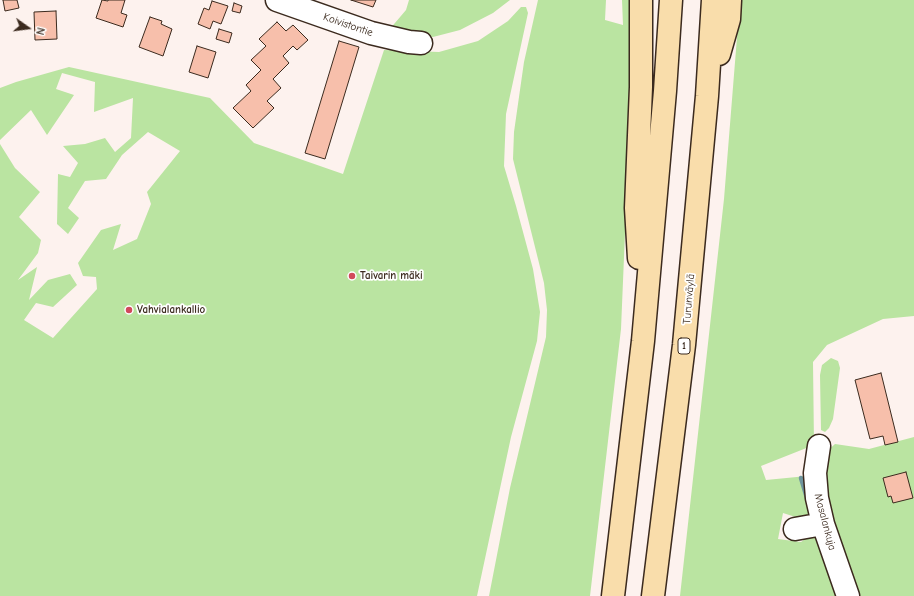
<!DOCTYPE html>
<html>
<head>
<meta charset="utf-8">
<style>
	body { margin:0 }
	#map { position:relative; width:914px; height:596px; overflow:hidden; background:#fdf2ee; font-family:"Comic Neue",sans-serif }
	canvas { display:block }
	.north { position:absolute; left:8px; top:8px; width:40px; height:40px; -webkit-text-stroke:3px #fff; paint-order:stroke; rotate:104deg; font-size:11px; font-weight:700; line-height:16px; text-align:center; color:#3b2a1e }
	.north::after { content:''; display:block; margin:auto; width:14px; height:18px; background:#3b2a1e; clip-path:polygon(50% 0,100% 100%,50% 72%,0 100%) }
</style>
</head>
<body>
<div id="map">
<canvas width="914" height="596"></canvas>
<div class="north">N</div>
</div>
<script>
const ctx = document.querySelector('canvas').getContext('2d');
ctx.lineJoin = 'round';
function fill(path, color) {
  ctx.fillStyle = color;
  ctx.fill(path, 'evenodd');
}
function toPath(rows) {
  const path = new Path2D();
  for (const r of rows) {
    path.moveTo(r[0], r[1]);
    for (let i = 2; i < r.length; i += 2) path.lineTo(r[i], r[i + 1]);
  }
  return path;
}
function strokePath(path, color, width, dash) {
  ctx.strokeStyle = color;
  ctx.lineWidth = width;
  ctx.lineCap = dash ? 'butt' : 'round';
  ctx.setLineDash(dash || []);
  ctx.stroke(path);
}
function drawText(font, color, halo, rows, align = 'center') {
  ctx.font = font + ' "Comic Neue",sans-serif';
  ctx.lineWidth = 3.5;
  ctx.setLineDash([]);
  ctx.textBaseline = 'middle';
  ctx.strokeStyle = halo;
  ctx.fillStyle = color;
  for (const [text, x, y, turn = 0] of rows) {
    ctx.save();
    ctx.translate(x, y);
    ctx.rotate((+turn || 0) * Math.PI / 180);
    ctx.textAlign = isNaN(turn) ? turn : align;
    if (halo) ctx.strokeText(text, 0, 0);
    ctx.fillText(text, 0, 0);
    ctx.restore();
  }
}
fill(toPath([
	[409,0,510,0,493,13,460,30,433,37,389,30,406,10],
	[538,0,606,0,605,20,623,25,622,0,634,0,632,66,621,329,590,596,489,596,510,488,546,337,547,310,544,283,513,159,514,132,524,62],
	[740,0,914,0,914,316,883,319,827,345,813,362,814,445,761,466,766,480,807,476,816,520,808,521,783,513,778,539,801,542,819,529,839,596,680,596,724,199],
	[521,7,526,7,528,13,506,114,504,166,516,206,533,269,540,312,537,341,511,437,477,596,0,596,0,144,15,168,40,192,19,217,41,240,38,253,18,280,37,267,29,300,48,280,70,274,77,285,53,307,36,303,24,320,53,338,97,289,96,277,83,276,78,263,101,230,121,224,113,250,137,239,151,204,147,192,180,151,148,132,122,155,106,179,85,181,68,208,79,218,68,234,57,224,58,174,70,177,78,163,63,146,85,144,105,138,115,152,131,138,133,98,94,112,95,82,62,73,56,89,74,95,47,135,31,110,0,140,0,88,16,82,69,67,210,98,254,143,343,174,384,50,439,52,478,41,508,21],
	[831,358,838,361,840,368,833,419,829,428,825,432,821,430,820,375,822,365],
	[914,437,914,596,854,596,821,482,824,454,835,444,869,449]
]), '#bae4a1');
strokePath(toPath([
	[801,478,807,498]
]), '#6e949d', 4.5);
const building = toPath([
	[3,0,17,0,19,8,5,11,3,0],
	[102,0,108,1,108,0,125,0,121,13,127,15,123,27,96,18,102,0],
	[351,0,376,0,373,7,351,0],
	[212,1,228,6,221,24,213,21,210,29,198,24,204,8,209,10,212,1],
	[234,3,242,6,240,13,232,11,234,3],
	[56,11,57,39,35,40,34,12,56,11],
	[150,17,162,21,161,24,172,29,163,56,139,47,150,17],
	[277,22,286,31,293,25,308,40,297,50,293,46,283,56,289,63,273,79,281,88,267,101,274,108,253,128,233,108,251,91,246,85,261,70,251,60,266,46,259,39,277,22],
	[219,29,232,33,229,43,216,39,219,29],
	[339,41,359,47,325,159,305,153,339,41],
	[197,46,216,52,208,78,189,72,197,46],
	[881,373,898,442,885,445,883,436,870,439,855,380,881,373],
	[906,472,913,498,893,503,891,496,888,497,883,478,906,472]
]);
fill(building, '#f7bfab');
strokePath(building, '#3b2a1e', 1);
const minor = toPath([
	[277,0,371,33,409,42,421,43],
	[819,446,815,473,817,498,823,524,848,596],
	[795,529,823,524]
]);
const highway = toPath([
	[719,54,729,19,730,0],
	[639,258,636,208,641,87,641,0],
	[613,596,643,341,665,91,671,0],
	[653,596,684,345,707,96,713,0]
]);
strokePath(minor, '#3b2a1e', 25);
strokePath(highway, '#3b2a1e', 25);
strokePath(minor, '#fff', 22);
strokePath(highway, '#f9ddab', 22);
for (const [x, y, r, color] of [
	[352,276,4,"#d1495b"],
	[129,310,4,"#d1495b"]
]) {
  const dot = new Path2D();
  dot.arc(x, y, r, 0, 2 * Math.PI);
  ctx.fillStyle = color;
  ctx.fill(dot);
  strokePath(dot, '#fff', 1.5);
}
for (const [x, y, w] of [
	[684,346,12]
]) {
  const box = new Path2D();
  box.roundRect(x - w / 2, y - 8, w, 16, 3);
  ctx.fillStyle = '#fff';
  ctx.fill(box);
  strokePath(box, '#3b2a1e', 1);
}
drawText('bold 10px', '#3b2a1e', null, [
	["1",684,346]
]);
drawText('11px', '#3b2a1e', '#fff', [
	["Koivistontie",348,25,19],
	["Turunväylä",689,299,-85],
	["Masalankuja",825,522,75]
]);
drawText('bold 11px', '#3b2a1e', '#fff', [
	["Taivarin mäki",360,276],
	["Vahvialankallio",137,310]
], 'left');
</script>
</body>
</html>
